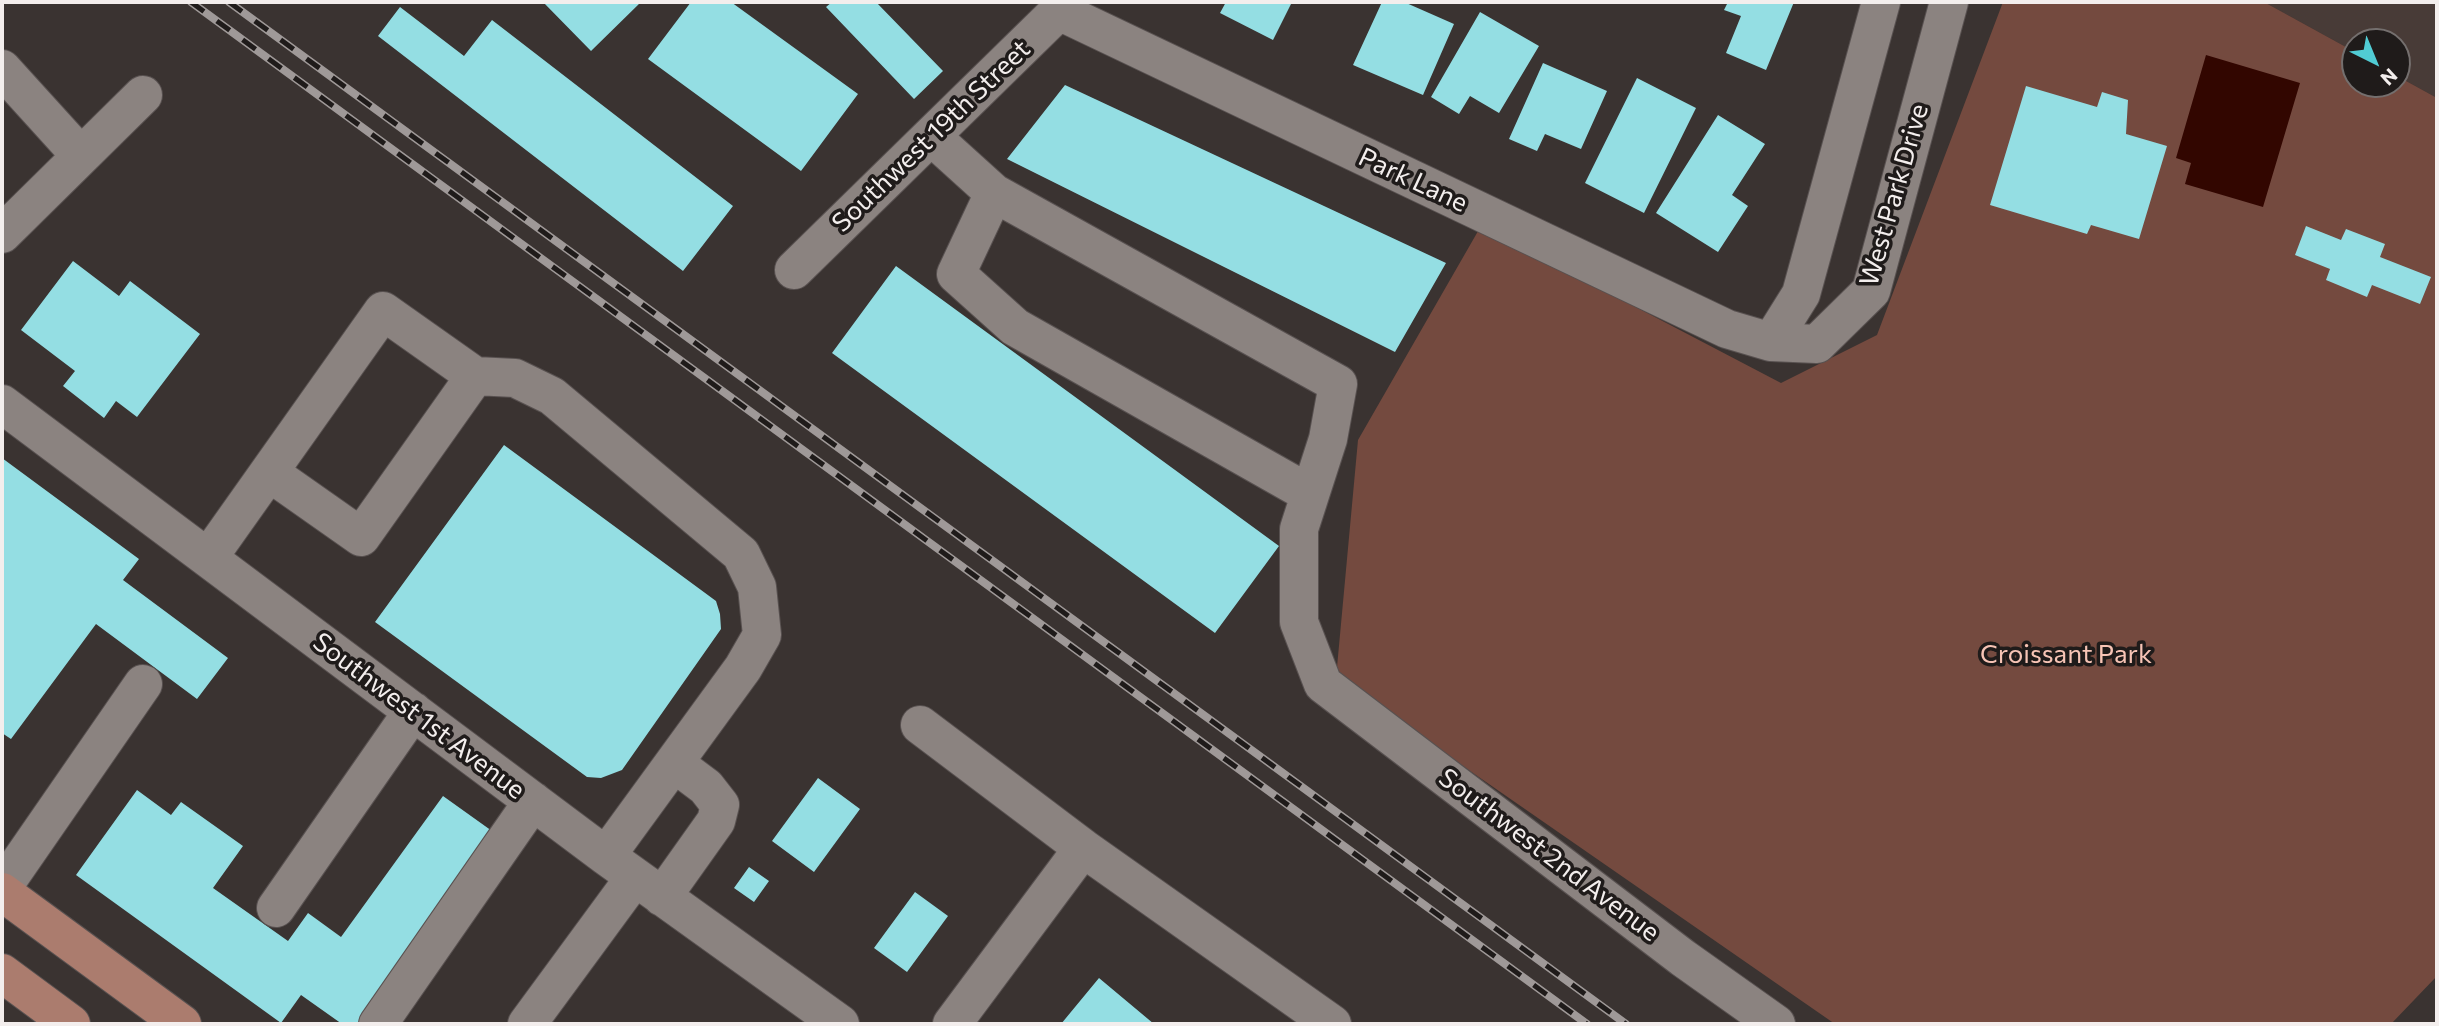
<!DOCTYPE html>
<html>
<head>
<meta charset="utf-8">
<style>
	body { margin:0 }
	#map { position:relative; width:2439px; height:1026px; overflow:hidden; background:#3a3331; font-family:Commissioner,sans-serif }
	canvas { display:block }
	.frame { position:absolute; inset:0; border:4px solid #f3eeed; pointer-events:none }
	.north { position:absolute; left:2341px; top:28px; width:70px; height:70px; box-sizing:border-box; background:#1f1b1a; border:2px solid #746f6e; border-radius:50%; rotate:137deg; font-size:19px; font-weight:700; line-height:28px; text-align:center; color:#f3eeed }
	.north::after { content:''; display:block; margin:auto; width:24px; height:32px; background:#51ccd4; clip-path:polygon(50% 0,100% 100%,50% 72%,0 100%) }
</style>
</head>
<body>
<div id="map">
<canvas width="2439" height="1026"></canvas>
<div class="frame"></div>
<div class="north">N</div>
</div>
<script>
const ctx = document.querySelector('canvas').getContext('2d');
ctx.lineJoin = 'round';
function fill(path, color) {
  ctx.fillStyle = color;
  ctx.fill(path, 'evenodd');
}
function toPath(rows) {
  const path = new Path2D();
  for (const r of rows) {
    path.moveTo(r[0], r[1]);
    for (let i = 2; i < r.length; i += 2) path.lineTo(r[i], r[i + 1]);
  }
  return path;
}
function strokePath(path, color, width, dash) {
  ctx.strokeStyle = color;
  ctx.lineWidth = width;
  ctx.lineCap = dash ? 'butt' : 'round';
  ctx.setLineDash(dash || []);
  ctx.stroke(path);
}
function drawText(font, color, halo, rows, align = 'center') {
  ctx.font = font + ' Commissioner,sans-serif';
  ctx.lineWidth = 7;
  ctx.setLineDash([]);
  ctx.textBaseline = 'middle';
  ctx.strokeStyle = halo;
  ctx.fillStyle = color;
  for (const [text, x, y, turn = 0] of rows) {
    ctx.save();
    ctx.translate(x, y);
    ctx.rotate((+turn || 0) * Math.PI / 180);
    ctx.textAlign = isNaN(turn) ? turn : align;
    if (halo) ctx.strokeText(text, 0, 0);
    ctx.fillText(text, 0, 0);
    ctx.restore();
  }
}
fill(toPath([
	[2264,2,2437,2,2437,98,2397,76,2397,42,2355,42,2355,52]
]), '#483b37');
fill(toPath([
	[2003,2,2264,2,2355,52,2355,84,2397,84,2397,76,2437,98,2437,976,2391,1024,1835,1024,1336,678,1358,440,1481,226,1781,383,1877,335]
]), '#744a3f');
fill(toPath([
	[2206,55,2300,83,2263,207,2185,184,2191,163,2176,158]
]), '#320600');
fill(toPath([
	[543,2,641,2,591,51],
	[691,2,731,2,858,94,801,171,648,59],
	[832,2,876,2,943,71,914,99,826,7],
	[1226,2,1292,2,1273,40,1220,13],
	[1382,2,1404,2,1454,24,1423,95,1353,65],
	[1728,2,1794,2,1766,70,1726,53,1741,16,1724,10],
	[400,7,464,56,492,20,733,206,683,271,378,36],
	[1480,12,1539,46,1499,113,1470,96,1459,114,1431,97],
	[1543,63,1607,91,1581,149,1545,134,1537,151,1509,139],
	[1637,78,1696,108,1644,213,1585,183],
	[1065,85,1446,263,1395,352,1007,159],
	[2026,86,2097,107,2102,92,2128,100,2126,134,2167,146,2139,239,2091,225,2087,234,1990,205],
	[1718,115,1765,144,1732,195,1748,206,1718,252,1656,213],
	[2306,226,2341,240,2346,229,2385,244,2380,257,2431,277,2420,304,2372,285,2367,297,2326,280,2330,269,2295,255],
	[73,261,119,296,130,281,200,334,137,417,116,401,104,418,63,386,75,371,21,330],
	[896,266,1279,546,1215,633,832,353],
	[504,445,716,601,720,614,721,629,622,770,601,778,587,777,375,622],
	[2,458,139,559,123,580,228,658,197,699,96,624,11,739,2,733],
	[818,778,860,809,814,872,772,841],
	[137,790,171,815,181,802,243,846,213,888,288,941,308,913,341,937,443,796,499,836,362,1024,342,1024,301,995,281,1023,76,875],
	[749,867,769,881,754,902,734,888],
	[915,892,948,916,907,972,874,948],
	[1099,978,1154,1024,1061,1024]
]), '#94dee3');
const minor = toPath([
	[1059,11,1727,329,1771,342,1817,344,1871,291,1949,2],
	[2,69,81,156],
	[931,136,994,193,1338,384,1328,439,1299,529,1299,622,1323,684,1683,958,1776,1024],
	[994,193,956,274,1015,327,1310,494],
	[2,234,143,95],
	[794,270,1068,2],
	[1771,342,1801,294,1881,2],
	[475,376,515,378,552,396,741,554,757,587,762,635,743,668,606,856],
	[2,404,606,856,840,1024],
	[208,558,383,311,475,376,361,537,270,473],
	[920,725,1083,848,952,1024],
	[1083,848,1332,1024],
	[2,888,143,684],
	[662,897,716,821,720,805,706,787,674,763],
	[276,908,413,711],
	[378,1024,533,801],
	[527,1024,635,877]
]);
const major = toPath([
	[2,892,182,1024],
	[2,973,71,1024]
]);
strokePath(minor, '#585150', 40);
strokePath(major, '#585150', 40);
strokePath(minor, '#8b8380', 38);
strokePath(major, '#ab7c6e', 38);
const rail = toPath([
	[191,2,1587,1024],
	[229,2,1626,1024]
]);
strokePath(rail, '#9f9998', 8);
strokePath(rail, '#1f1b1a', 5, [16]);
drawText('26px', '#f3eeed', '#1f1b1a', [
	["Southwest 19th Street",931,136,-44],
	["Park Lane",1413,180,25],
	["West Park Drive",1894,195,-74],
	["Southwest 1st Avenue",419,716,37],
	["Southwest 2nd Avenue",1549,855,37]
]);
drawText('26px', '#f7c4b5', '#1f1b1a', [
	["Croissant Park",2066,654]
]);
</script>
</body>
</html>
